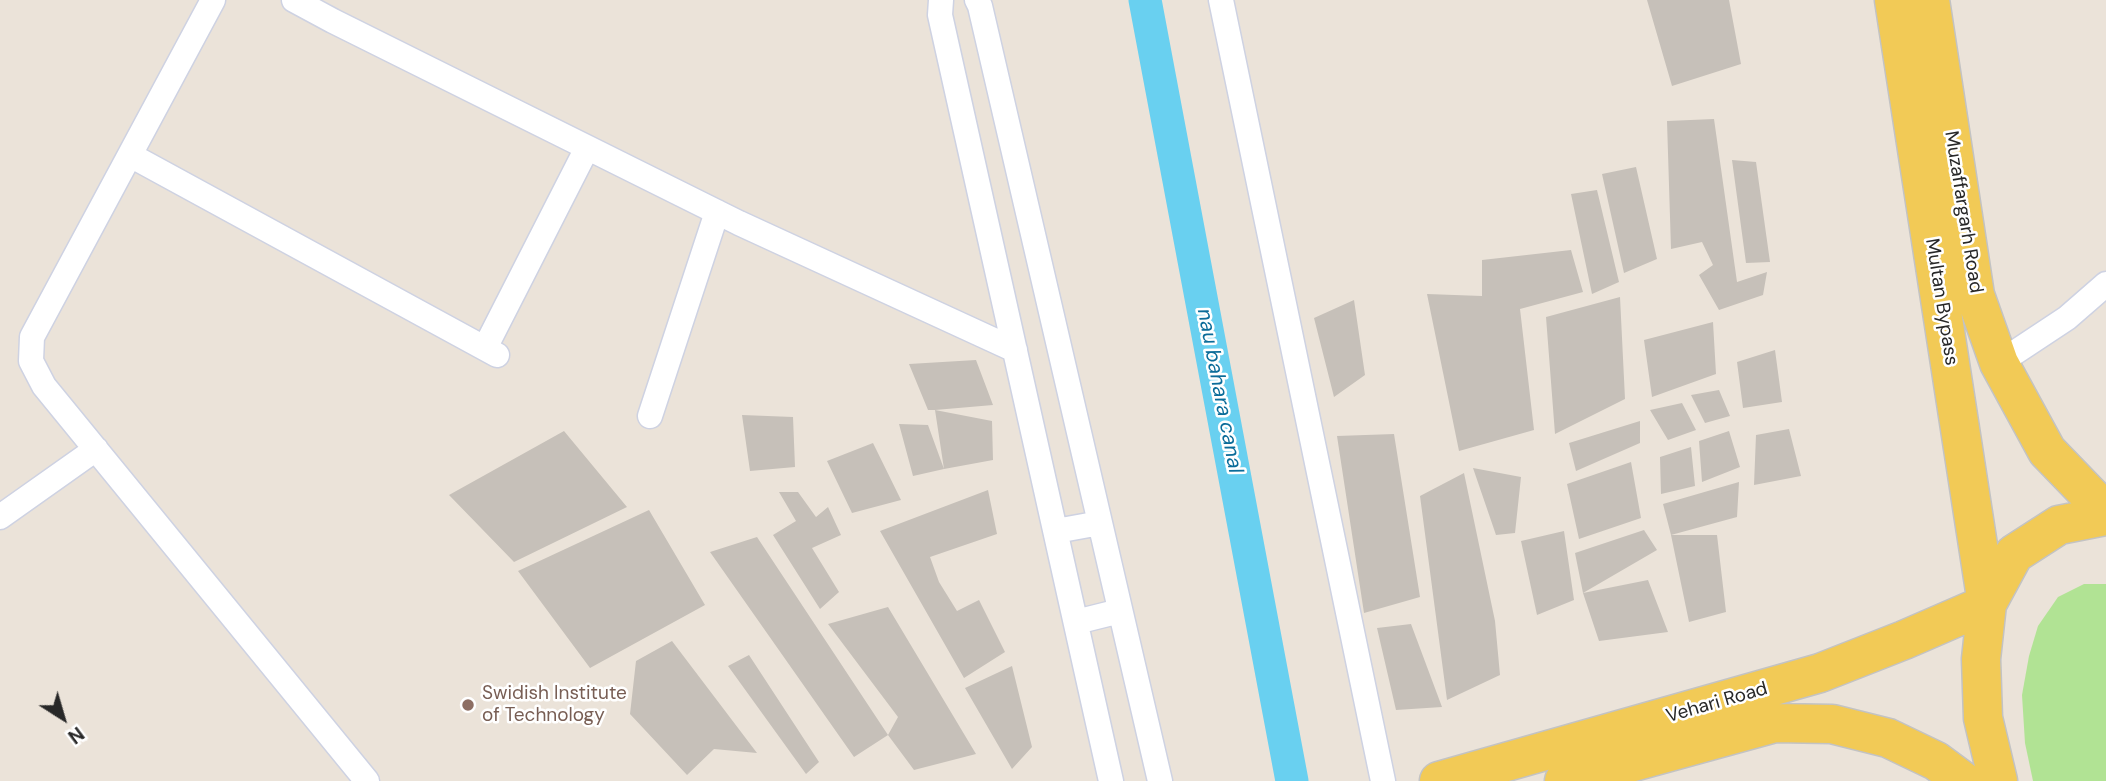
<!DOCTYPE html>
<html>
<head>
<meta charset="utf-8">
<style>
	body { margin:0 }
	#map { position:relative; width:2106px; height:781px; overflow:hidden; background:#ebe3d9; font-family:"DM Sans",sans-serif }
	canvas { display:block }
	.north { position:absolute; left:28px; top:683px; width:70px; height:70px; -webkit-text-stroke:5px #fff; paint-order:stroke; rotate:143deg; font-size:19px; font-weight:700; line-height:28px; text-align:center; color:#282828 }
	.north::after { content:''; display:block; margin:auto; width:24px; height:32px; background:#282828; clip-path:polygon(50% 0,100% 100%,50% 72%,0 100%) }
</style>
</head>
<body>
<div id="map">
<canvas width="2106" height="781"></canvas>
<div class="north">N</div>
</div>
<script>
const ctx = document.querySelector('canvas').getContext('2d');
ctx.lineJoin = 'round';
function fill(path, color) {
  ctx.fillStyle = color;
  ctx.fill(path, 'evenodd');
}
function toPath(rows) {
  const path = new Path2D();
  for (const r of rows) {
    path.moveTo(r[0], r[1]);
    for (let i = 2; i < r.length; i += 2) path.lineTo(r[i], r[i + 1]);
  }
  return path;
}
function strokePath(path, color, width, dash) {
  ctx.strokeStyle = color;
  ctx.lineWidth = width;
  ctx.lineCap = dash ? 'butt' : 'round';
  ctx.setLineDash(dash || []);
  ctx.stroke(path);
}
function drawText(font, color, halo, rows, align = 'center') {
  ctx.font = font + ' "DM Sans",sans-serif';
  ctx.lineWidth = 5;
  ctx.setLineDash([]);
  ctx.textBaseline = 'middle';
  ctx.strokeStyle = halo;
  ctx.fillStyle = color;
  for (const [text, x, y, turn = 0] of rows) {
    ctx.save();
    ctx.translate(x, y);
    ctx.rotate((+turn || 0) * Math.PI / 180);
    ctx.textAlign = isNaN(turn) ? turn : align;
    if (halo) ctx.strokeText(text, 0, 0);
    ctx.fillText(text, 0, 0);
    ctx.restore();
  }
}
fill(toPath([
	[2084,584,2106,584,2106,781,2033,781,2025,743,2022,695,2029,656,2038,626,2058,597]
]), '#b1e394');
strokePath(toPath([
	[1145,0,1292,781]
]), '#69d0f0', 33);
fill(toPath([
	[1647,0,1729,0,1741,64,1672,86],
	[1714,119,1737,282,1767,272,1763,295,1719,310,1699,275,1713,265,1702,242,1671,249,1667,121],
	[1732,160,1756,162,1770,262,1746,263],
	[1636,167,1657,259,1624,273,1602,174],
	[1597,190,1619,282,1592,294,1571,194],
	[1571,250,1583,292,1520,309,1534,430,1459,451,1427,294,1482,296,1482,260],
	[1620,297,1625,399,1555,434,1546,317],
	[1354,300,1365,375,1334,397,1314,318],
	[1713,322,1716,374,1652,397,1644,340],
	[1775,350,1782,402,1743,408,1737,362],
	[976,360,993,405,935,410,992,421,993,460,944,469,935,410,928,410,909,364],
	[1719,390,1730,416,1705,423,1691,395],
	[1682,403,1696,430,1668,440,1650,410],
	[742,415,793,417,795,467,750,471],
	[1640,421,1640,443,1576,471,1569,443],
	[899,424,928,425,944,469,913,476],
	[1789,429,1801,476,1754,485,1756,435],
	[564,431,627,507,514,562,449,495],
	[1729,431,1740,467,1702,482,1699,441],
	[1394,434,1420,597,1364,613,1337,436],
	[873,443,901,500,852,513,827,461],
	[1691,447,1695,486,1661,494,1660,457],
	[1631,462,1641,518,1579,539,1567,484],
	[1473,468,1521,477,1515,533,1496,535],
	[1464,473,1495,621,1500,675,1447,700,1420,496],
	[1739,482,1737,517,1671,535,1663,504],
	[988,490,997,534,930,557,939,582,957,611,979,600,1005,652,964,678,880,531],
	[779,492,798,492,816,517,828,507,841,535,812,548,839,592,820,609,773,535,796,521],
	[649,510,705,605,590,668,518,571],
	[1644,530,1657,550,1583,593,1575,553],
	[1564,531,1574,600,1537,615,1521,541],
	[1671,535,1717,535,1726,612,1689,622],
	[757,537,888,735,854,757,710,552],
	[1648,580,1668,632,1599,641,1583,593],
	[888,607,976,754,914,770,888,735,898,717,828,624],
	[1411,624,1442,707,1396,710,1377,628],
	[672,641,757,753,714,749,687,775,630,714,636,661],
	[749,655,819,762,806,774,728,666],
	[1012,666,1032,747,1012,769,965,688]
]), '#c6c0b9');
const minor = toPath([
	[213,0,32,337,31,361,44,386,367,781],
	[294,0,333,21,739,223,1015,350],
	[941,0,940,15,1111,781],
	[977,0,980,6,1160,781],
	[1221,0,1383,781],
	[130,155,497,355],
	[485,348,587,148],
	[1999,363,2067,318,2106,284],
	[650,416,717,212],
	[0,517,96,449],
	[1056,531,1100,523],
	[1076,622,1120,611]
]);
const primary = toPath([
	[1930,0,1975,295,1999,363,2047,451,2106,512],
	[1439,781,1820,673,1904,640,1987,604,1894,0],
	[1564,781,1775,723,1832,724,1888,738,1936,761,1963,781],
	[1998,781,1983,718,1981,659,1987,604,2014,554,2059,525,2106,516]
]);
strokePath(minor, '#ced2e2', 27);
strokePath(primary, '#c3c3c3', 41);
strokePath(minor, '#fff', 24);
strokePath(primary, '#f2ca56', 38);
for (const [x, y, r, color] of [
	[468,705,7,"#8d6e63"]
]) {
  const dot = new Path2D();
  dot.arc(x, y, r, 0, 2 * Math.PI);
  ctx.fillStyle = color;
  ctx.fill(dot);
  strokePath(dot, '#fff', 2.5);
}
drawText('19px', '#282828', '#fff', [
	["Muzaffargarh Road",1963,212,81],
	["Multan Bypass",1941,302,81],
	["Vehari Road",1717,703,-16]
]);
drawText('19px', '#785e54', '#fff', [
	["Swidish Institute",482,694],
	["of Technology",482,716]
], 'left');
drawText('italic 21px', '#0b6c99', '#fff', [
	["nau bahara canal",1219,391,79]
]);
</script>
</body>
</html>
